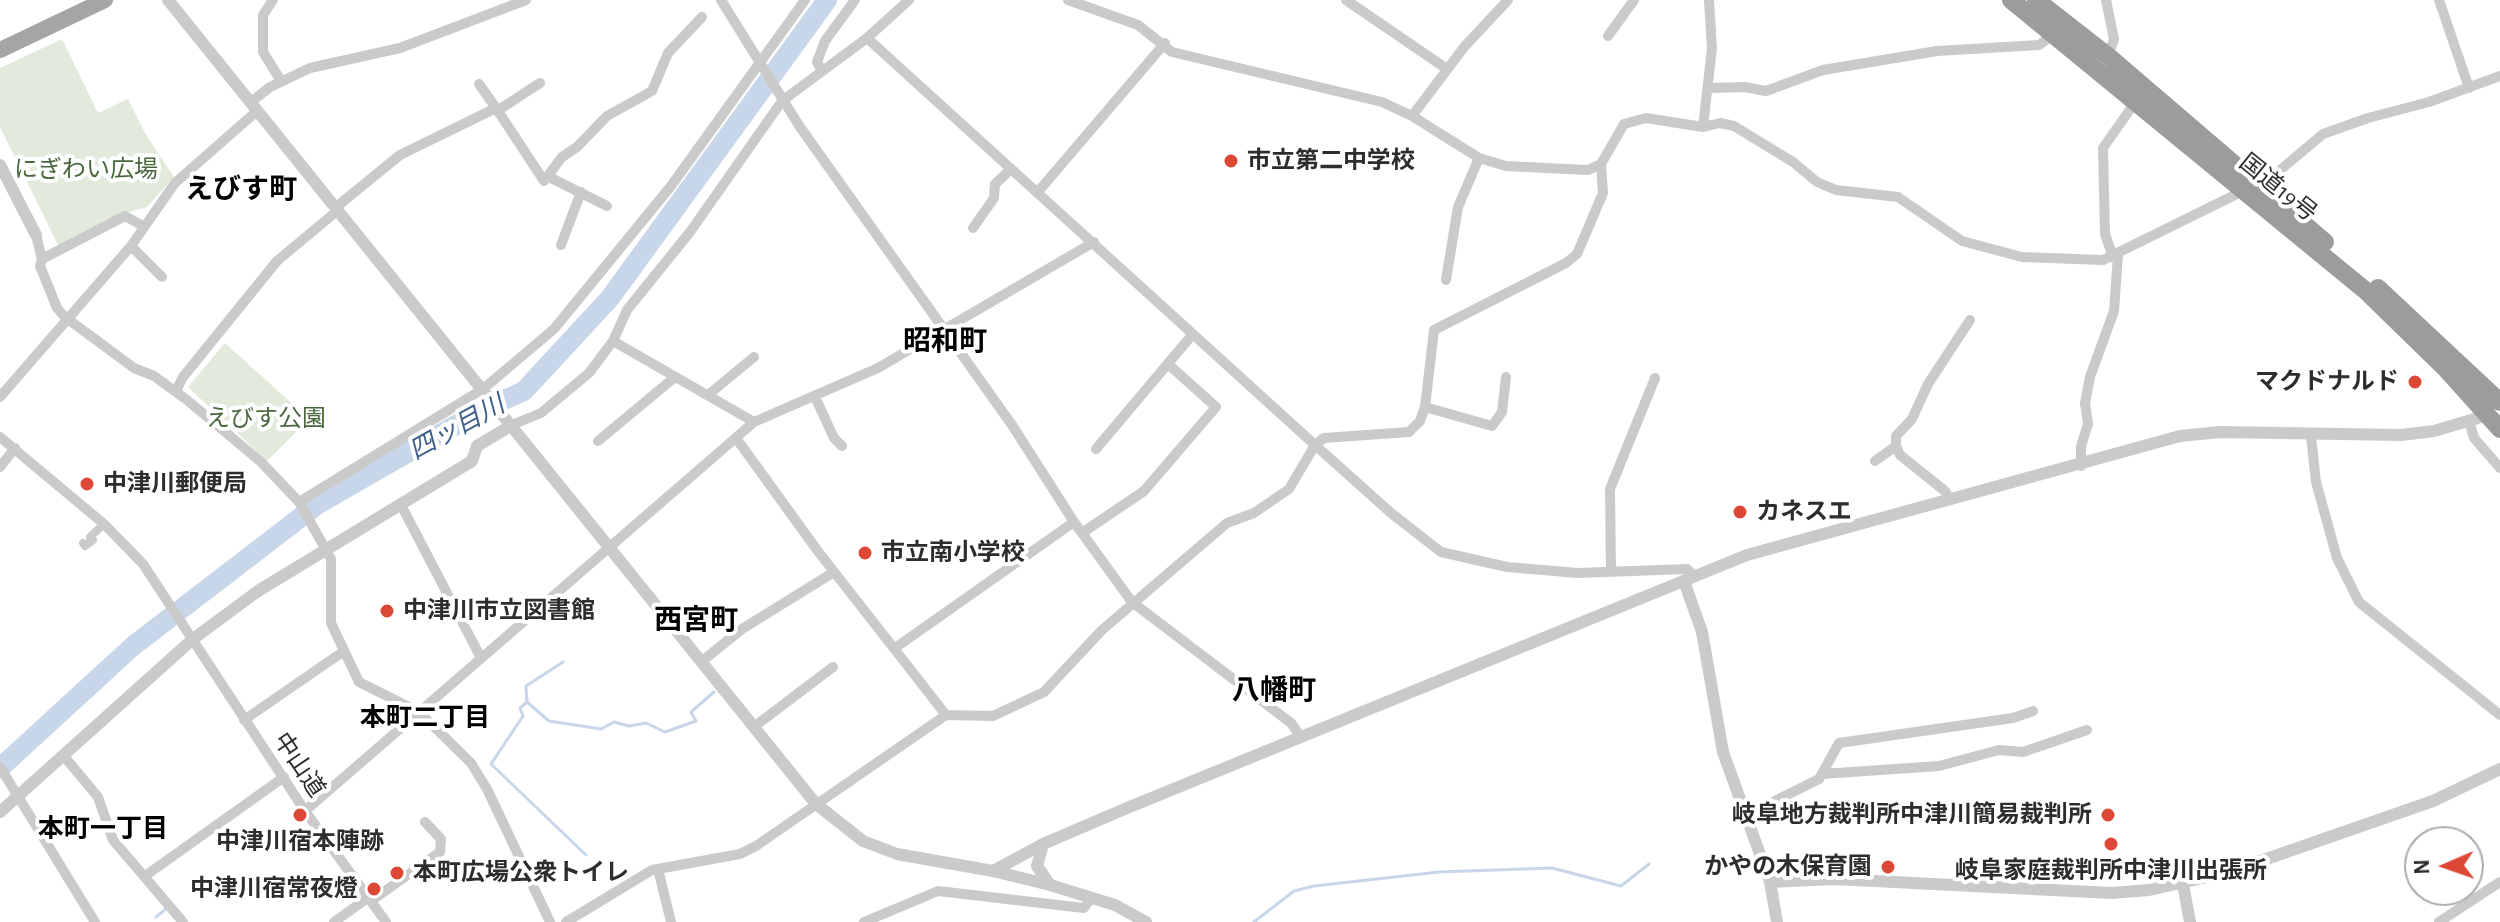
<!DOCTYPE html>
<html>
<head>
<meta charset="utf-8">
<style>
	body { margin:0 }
	#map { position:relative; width:2500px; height:922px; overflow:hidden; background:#fff; font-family:"Alegreya Sans",sans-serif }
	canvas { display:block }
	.north { position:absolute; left:2404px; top:826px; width:80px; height:80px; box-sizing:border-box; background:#fff; border:2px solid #ababab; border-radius:50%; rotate:268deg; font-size:22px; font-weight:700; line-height:32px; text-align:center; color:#2d2d2d }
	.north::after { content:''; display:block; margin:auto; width:28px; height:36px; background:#dd4836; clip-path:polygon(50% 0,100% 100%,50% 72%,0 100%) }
</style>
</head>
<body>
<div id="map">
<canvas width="2500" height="922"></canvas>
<div class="north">N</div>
</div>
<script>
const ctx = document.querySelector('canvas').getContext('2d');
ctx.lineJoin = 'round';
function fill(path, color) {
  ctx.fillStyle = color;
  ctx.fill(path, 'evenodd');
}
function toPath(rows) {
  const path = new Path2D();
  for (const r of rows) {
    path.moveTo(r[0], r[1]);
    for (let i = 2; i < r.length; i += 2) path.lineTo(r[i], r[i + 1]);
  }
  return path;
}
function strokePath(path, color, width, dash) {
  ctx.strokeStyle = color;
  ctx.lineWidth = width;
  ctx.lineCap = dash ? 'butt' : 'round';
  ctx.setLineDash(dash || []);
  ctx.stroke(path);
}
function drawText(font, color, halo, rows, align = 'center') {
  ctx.font = font + ' "Alegreya Sans","Noto Sans JP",sans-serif';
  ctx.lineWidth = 8;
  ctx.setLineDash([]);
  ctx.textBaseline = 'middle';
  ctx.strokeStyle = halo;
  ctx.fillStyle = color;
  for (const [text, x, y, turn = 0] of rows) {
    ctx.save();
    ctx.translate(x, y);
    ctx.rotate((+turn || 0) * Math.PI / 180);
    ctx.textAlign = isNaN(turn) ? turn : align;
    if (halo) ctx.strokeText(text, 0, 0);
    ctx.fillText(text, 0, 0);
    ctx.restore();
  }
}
fill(toPath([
	[62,39,98,113,128,99,145,133,174,177,147,207,126,213,59,247,0,127,0,68],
	[225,343,309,419,267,461,188,387]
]), '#e1eadb');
strokePath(toPath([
	[527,702,526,686,563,662],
	[586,855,491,764,523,716,520,708,527,702,549,721,601,729,614,722,629,726,646,723,665,732,696,721,691,712,714,692],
	[156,917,168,907],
	[1254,922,1294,891,1314,886,1439,872,1552,868,1621,886,1649,864]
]), '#c8d6e9', 3);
strokePath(toPath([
	[0,768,133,646,318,504,482,410,524,391,610,298,827,0]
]), '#c8d6e9', 20);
strokePath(toPath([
	[83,543,85,546,93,540,90,537,104,524]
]), '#cacaca', 8);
strokePath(toPath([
	[273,0,263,15,263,52,281,81],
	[721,0,800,127,1012,425,1074,522,1132,602,1291,723,1301,737],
	[1068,0,1138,25,1172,52,1382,102,1412,116,1479,158,1506,166,1588,170,1601,164],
	[1346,0,1447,69],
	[2106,0,2114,39,2108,56],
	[2439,0,2469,88],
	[1608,36,1634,0],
	[867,38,1315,445,1391,513,1441,552,1507,567,1578,573,1687,569,1695,576],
	[822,71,817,62,825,41,855,0],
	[479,84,496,108],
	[1709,88,1745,87,1766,91,1823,70,1937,51,2039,45,2055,33],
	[251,102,270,87,310,68,400,48,526,0],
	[497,111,540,83],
	[1412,116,1465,46,1508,0],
	[1703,127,1712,48,1709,0],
	[549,177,607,206],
	[2260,187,2323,134,2368,118,2429,102,2500,76],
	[1037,193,1165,43],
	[335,208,400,155,496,108,544,181,562,157,577,147,607,116,652,91,668,53,702,17],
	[973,228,994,198,995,184,1011,169],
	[36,235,42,259,40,266,57,308,65,317,134,368,154,376,187,400,261,462,299,502,331,559,331,623,359,682,419,712,471,763,487,789,550,922],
	[561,245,581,192],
	[131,246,162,277],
	[2113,257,2105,234,2103,148,2136,101],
	[42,259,125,216,143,226],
	[1446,280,1458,207,1479,158],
	[613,341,754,422],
	[176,391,183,377,277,261,337,211],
	[708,395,754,357],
	[0,397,131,246,175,183,257,111],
	[815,397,834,438,842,446],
	[1425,407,1492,426,1502,412,1506,377],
	[2469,421,2474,438,2500,468],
	[512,425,541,413,589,373,613,341,627,310,690,232,782,101,867,38,909,0],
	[2311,436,2316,482,2337,558,2359,602,2500,715],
	[0,437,104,524,143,564,305,811,386,922],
	[736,438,817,550,946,715],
	[598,441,675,377],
	[1896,446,1896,436,1912,419,1928,384,1970,320],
	[1096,449,1192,335],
	[1875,461,1896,446,1900,455,1945,491,1950,500],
	[2081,466,2081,446,2088,424,2085,403,2090,377,2114,311,2118,255],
	[0,467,15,448],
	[299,502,483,389,554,329,671,186,805,0],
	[401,505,481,658],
	[1082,533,1144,491,1216,407,1168,364],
	[1611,571,1610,489,1655,378],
	[895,648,1074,522],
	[701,662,742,629,834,572],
	[244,720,344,651],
	[755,726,833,667],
	[63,755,98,797,113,840,183,922],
	[0,767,95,922],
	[1822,774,1939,766,1999,750,2023,752,2087,730],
	[305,811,754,422,878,368,1094,242],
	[1753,812,1819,779,1839,743,2013,718,2033,711],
	[658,869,671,922],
	[145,876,284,777],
	[371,901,440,852,441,839,425,822],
	[334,922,369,897],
	[566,922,652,870,740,854,756,846,946,715,993,716,1044,692,1102,630,1227,523,1254,513,1289,489,1315,445,1324,438,1409,432,1420,421,1425,407,1434,330,1566,263,1577,254,1603,193,1601,164,1624,124,1646,118,1703,127,1720,123,1734,126,1793,162,1817,182,1836,190,1898,197,1962,241,2022,257,2103,260,2243,191],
	[864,922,938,891,1084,908,1091,898],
	[2439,922,2500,882]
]), '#cacaca', 10);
strokePath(toPath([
	[168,0,816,804,863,841,897,854,993,871,1050,885,1115,905,1146,922],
	[0,165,36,235],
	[1684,581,1702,632,1723,752,1770,882,1777,922],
	[0,812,193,639,258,591,472,461,477,446,512,425],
	[1043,844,1037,866,1050,885],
	[993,871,1043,844,1127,808,1747,555,2180,436,2220,432,2401,435,2434,431,2488,415],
	[1770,882,1835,879,2111,893,2149,890,2229,872,2433,801,2500,769],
	[2183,884,2190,922]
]), '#cacaca', 12);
strokePath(toPath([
	[0,50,105,0]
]), '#a5a5a5', 16);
strokePath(toPath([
	[2011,0,2366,291,2445,368,2500,429],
	[2036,0,2108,56,2325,242],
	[2378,288,2500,402]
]), '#9c9c9c', 18);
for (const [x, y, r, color] of [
	[1231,161,8,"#dd4836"],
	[2415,382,8,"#dd4836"],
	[87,484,8,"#dd4836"],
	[1740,512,8,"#dd4836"],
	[865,553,8,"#dd4836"],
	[387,611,8,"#dd4836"],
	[300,815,8,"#dd4836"],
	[2108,815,8,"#dd4836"],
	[2111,844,8,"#dd4836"],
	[1888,867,8,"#dd4836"],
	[397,873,8,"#dd4836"],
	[374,889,8,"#dd4836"]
]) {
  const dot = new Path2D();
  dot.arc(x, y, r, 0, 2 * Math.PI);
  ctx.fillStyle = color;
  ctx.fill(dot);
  strokePath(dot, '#fff', 3);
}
drawText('bold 24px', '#2d2d2d', '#fff', [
	["市立第二中学校",1247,161],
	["マクドナルド",2399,382,"right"],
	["中津川郵便局",103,484],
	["カネスエ",1756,512],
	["市立南小学校",881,553],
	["中津川市立図書館",403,611],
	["岐阜地方裁判所中津川簡易裁判所",2092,815,"right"],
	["中津川宿本陣跡",300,842,"center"],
	["かやの木保育園",1872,867,"right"],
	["岐阜家庭裁判所中津川出張所",2111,871,"center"],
	["本町広場公衆トイレ",413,873],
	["中津川宿常夜燈",358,889,"right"]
], 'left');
drawText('24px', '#49673d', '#fff', [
	["にぎわい広場",86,170],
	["えびす公園",266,419]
]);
drawText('24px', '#2d2d2d', '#fff', [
	["国道19号",2278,188,39],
	["中山道",299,765,56]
]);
drawText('italic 26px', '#3f608b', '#fff', [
	["四ッ目川",457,428,-29]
]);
drawText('bold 26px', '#000', '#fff', [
	["本町二丁目",425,718],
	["本町一丁目",103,829]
]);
drawText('bold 28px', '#000', '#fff', [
	["えびす町",241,190],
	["昭和町",945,342],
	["西宮町",696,621],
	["八幡町",1274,691]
]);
</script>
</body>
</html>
